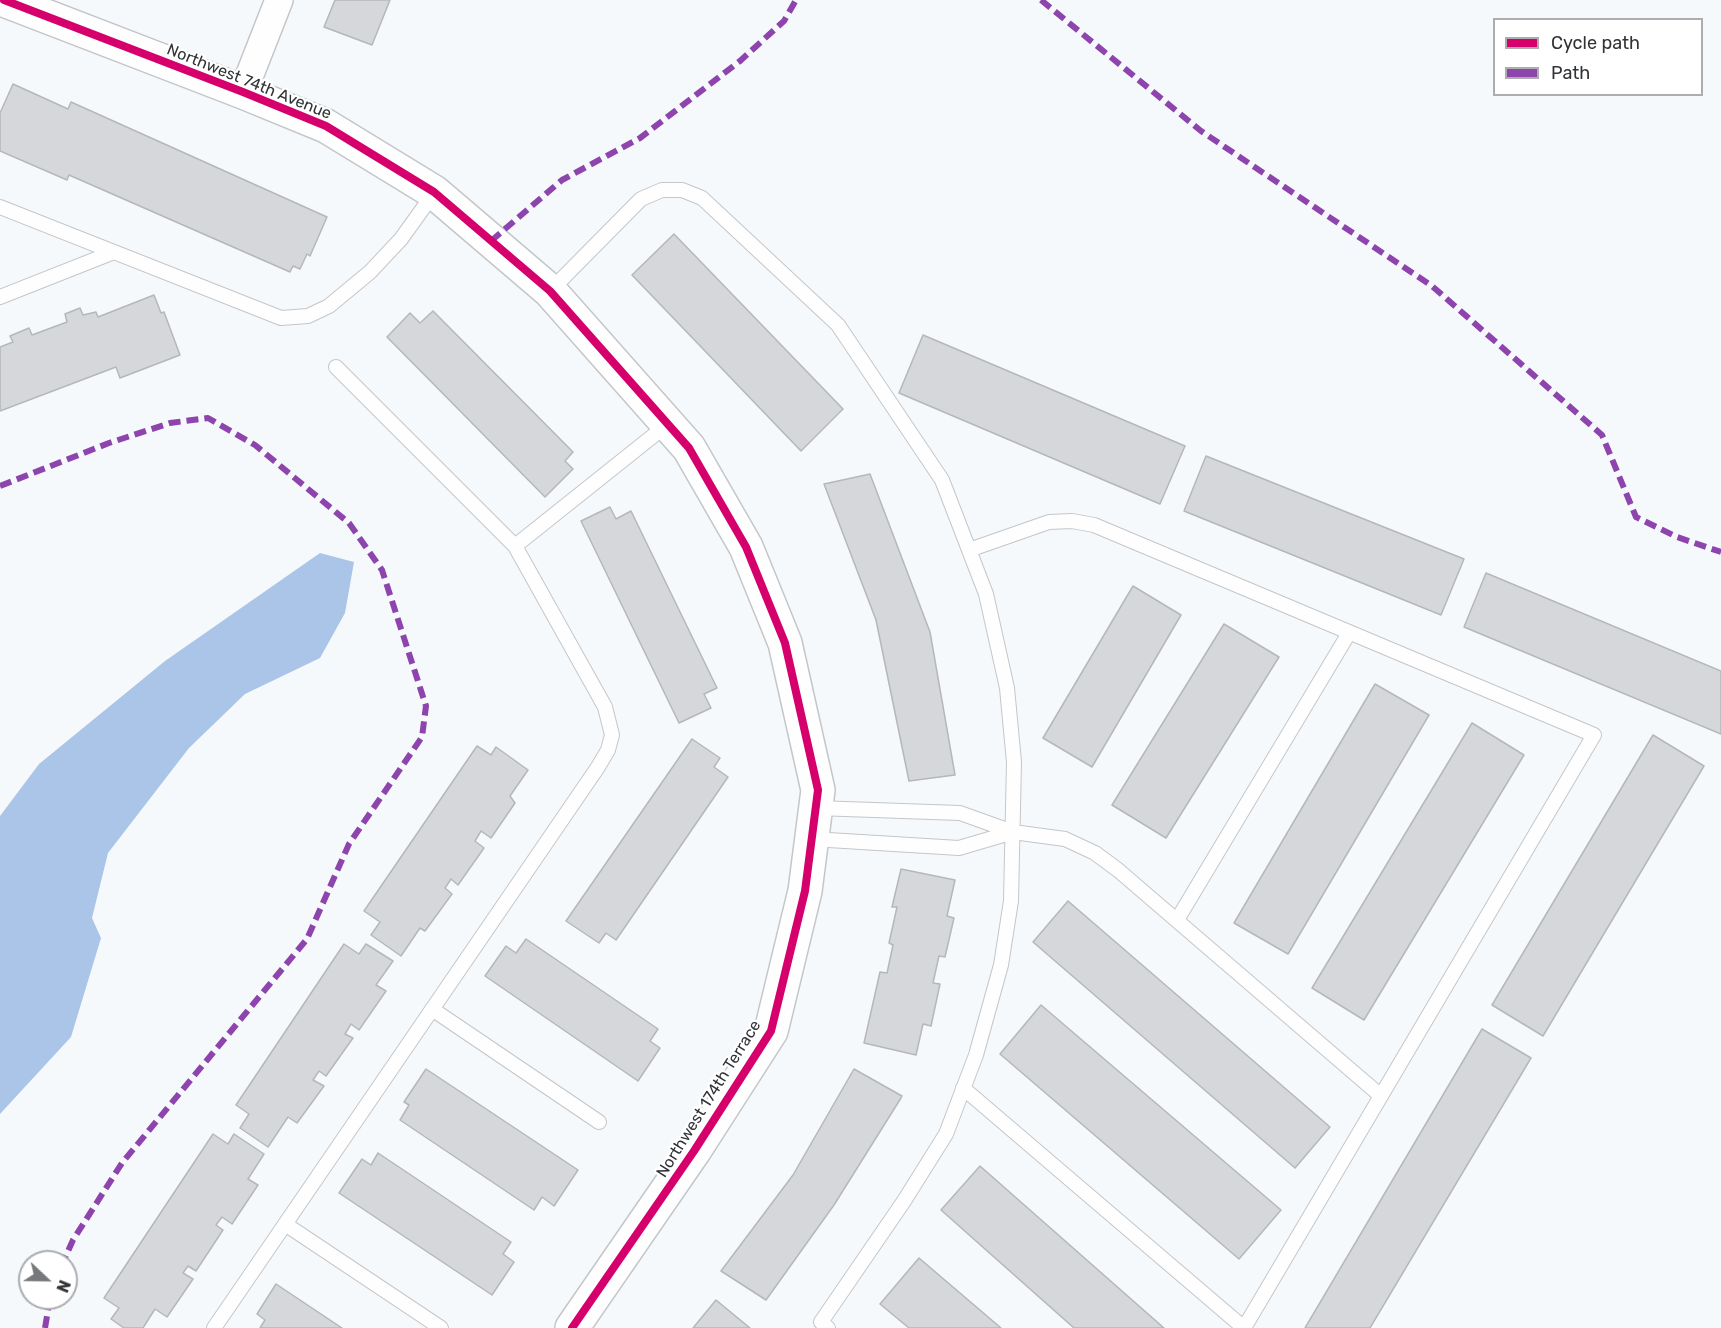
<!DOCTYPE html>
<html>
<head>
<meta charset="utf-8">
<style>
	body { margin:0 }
	#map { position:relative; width:1721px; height:1328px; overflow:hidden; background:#f6f9fc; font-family:Rubik,sans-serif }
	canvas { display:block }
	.legend { position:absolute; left:1493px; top:18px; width:210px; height:78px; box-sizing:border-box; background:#fff; border:2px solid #adadaf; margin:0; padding:8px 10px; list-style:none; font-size:18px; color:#313336 }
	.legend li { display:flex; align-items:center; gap:12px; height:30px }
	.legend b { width:30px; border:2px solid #adadaf }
	.north { position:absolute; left:18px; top:1250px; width:60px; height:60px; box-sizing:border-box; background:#fff; border:2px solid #adadaf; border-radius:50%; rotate:112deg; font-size:16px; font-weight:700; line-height:24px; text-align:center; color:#313336 }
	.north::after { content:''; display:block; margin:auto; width:21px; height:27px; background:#76787b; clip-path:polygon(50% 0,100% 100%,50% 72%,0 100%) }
</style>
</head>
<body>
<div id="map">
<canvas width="1721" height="1328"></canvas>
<ul class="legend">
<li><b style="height:8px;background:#d6006c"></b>Cycle path</li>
<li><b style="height:8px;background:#8e44ad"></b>Path</li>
</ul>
<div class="north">N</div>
</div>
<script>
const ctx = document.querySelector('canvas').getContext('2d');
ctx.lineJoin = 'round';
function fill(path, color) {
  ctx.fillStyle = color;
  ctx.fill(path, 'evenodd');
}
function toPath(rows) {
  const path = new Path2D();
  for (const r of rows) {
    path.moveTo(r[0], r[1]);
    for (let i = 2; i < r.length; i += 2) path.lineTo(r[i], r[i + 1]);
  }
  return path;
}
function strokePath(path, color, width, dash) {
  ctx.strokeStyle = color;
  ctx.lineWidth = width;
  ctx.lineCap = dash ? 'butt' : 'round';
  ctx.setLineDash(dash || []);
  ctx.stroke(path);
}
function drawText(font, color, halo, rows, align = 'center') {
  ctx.font = font + ' Rubik,sans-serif';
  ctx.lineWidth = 4.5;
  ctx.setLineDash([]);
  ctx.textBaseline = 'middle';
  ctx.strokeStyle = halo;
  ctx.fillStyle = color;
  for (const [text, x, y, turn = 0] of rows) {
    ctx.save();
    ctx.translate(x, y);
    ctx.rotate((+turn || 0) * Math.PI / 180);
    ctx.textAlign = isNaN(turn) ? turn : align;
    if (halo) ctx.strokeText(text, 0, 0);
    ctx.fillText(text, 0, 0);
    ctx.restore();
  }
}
fill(toPath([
	[320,553,354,562,345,613,320,658,245,694,189,748,108,853,92,918,101,938,71,1037,0,1114,0,816,39,764,165,661]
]), '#aac5e8');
const building = toPath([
	[335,0,390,0,372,45,324,27,335,0],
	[13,84,68,109,71,102,327,217,310,256,307,254,300,269,293,266,290,272,69,175,67,180,0,151,0,113,13,84],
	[674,234,843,409,801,451,632,275,674,234],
	[154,295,161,313,164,312,180,355,120,378,116,367,0,411,0,347,13,342,10,336,29,328,32,335,67,322,65,314,80,308,83,315,96,312,98,317,154,295],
	[433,311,573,452,565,461,573,469,545,497,387,337,410,313,420,323,433,311],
	[923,335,1185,446,1160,504,899,393,923,335],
	[1206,456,1464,559,1441,615,1184,511,1206,456],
	[870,474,930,632,955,775,909,781,876,620,824,484,870,474],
	[610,507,616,519,631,511,717,688,704,694,711,708,679,723,581,521,610,507],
	[1486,573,1721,671,1721,734,1464,627,1486,573],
	[1133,586,1181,615,1092,767,1043,738,1133,586],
	[1224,624,1279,657,1166,838,1112,805,1224,624],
	[1375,684,1429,715,1288,954,1234,923,1375,684],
	[1472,723,1524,755,1364,1020,1312,988,1472,723],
	[1653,735,1704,766,1543,1036,1492,1005,1653,735],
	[692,739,720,758,714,767,728,777,616,940,606,933,599,943,566,921,692,739],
	[477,746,491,755,496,747,528,770,510,796,515,803,491,838,481,831,475,841,484,848,458,885,451,879,445,888,452,894,425,931,420,928,401,956,371,935,380,922,364,911,477,746],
	[901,869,955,880,947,916,954,918,945,957,939,956,933,983,940,984,931,1026,923,1024,916,1055,864,1043,880,972,887,973,893,945,889,943,897,907,892,907,901,869],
	[1068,901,1330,1127,1295,1168,1033,942,1068,901],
	[526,939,658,1029,650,1041,660,1048,638,1081,485,976,506,946,516,953,526,939],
	[344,944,359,954,366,944,393,961,376,985,386,991,359,1030,351,1024,345,1034,353,1038,326,1076,319,1071,313,1080,324,1086,297,1123,288,1117,268,1147,240,1128,249,1114,236,1105,344,944],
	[1041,1005,1281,1210,1239,1259,1000,1054,1041,1005],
	[1482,1029,1531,1058,1370,1328,1305,1328,1482,1029],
	[426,1069,578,1170,554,1206,542,1197,534,1210,400,1120,409,1105,404,1102,426,1069],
	[854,1069,902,1096,901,1098,834,1205,766,1300,721,1271,793,1175,854,1069],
	[213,1134,228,1144,234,1134,264,1154,248,1179,258,1185,232,1224,222,1217,216,1225,223,1230,196,1271,188,1266,183,1273,193,1279,167,1317,155,1309,143,1328,124,1328,111,1319,119,1308,104,1298,213,1134],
	[378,1153,511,1242,503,1254,514,1262,492,1295,339,1193,362,1159,371,1165,378,1153],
	[980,1166,1164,1328,1074,1328,941,1210,980,1166],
	[919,1258,1001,1328,909,1328,880,1304,919,1258],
	[276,1284,342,1328,260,1328,265,1320,257,1314,276,1284],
	[716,1300,750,1328,693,1328,716,1300]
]);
fill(building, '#d6d7da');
strokePath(building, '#b5b7b9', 1.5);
const lane = toPath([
	[0,207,281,318,308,316,329,306,370,272,401,239,434,193],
	[550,291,641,199,662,190,682,190,702,198,838,325,942,480,986,594,1007,688,1014,762,1011,901,1001,965,976,1055,946,1134,904,1201,821,1322,828,1328],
	[0,297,114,252],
	[515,546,668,424],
	[969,550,1049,522,1072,521,1094,525,1594,735,1244,1328],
	[816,808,960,813,1013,832,1065,839,1095,853,1118,870,1381,1096],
	[812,839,959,848,1013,832],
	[1177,920,1349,633],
	[432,1009,599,1122],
	[963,1088,1244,1328],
	[285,1224,441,1328],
	[214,1328,598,767,608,750,612,735,605,707,515,546,336,367]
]);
const street = toPath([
	[243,92,279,0]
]);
const secondary = toPath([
	[4,0,243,92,326,126,434,192,550,291,689,448,746,547,785,643,818,790,805,891,771,1031,694,1151,572,1328]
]);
strokePath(lane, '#c4c6c8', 16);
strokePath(street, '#c4c6c8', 30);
strokePath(secondary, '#c4c6c8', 36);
strokePath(lane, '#fefeff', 14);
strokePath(street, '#fefeff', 27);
strokePath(secondary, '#fefeff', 33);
strokePath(toPath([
	[1041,0,1201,131,1432,286,1602,435,1636,517,1677,537,1721,552],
	[491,241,562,180,640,138,740,61,784,21,796,0],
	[0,486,109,443,170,423,208,418,255,445,349,523,382,570,426,706,422,737,349,844,307,939,122,1163,73,1240,63,1262],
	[45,1328,50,1298]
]), '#8e44ad', 6, [12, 6]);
strokePath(toPath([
	[4,0,243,92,326,126,434,192,550,291,689,448,746,547,785,643,818,790,805,891,771,1031,694,1151,572,1328]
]), '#d6006c', 8);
drawText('16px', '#313336', '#fff', [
	["Northwest 74th Avenue",249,82,22],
	["Northwest 174th Terrace",709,1099,-58]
]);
</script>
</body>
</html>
